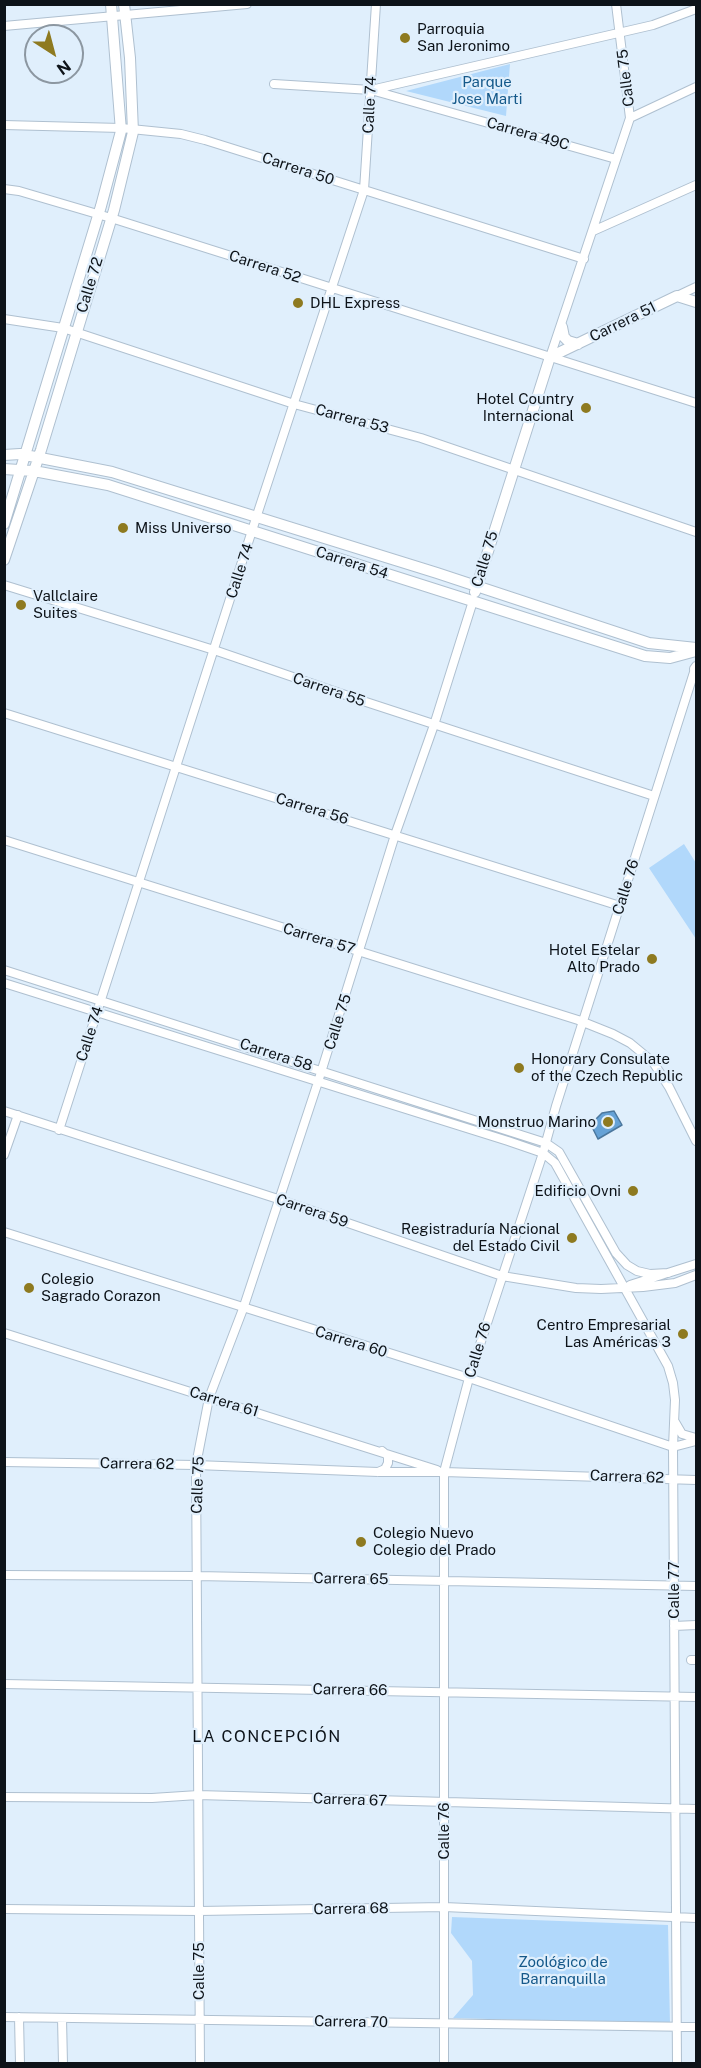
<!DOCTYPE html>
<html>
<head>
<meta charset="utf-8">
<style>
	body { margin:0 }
	#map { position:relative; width:701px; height:2068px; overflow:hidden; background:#e0effc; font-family:"Public Sans",sans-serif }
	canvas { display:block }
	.frame { position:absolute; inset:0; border:6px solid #0d1319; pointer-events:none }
	.north { position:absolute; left:24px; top:24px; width:60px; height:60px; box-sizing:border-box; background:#e0effc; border:2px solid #8c97a1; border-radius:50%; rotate:144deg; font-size:16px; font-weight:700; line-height:24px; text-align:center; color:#0d1319 }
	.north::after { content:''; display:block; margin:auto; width:21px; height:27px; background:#8e7a20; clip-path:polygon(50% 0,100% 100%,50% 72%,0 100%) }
</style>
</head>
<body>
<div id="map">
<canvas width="701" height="2068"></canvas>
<div class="frame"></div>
<div class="north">N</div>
</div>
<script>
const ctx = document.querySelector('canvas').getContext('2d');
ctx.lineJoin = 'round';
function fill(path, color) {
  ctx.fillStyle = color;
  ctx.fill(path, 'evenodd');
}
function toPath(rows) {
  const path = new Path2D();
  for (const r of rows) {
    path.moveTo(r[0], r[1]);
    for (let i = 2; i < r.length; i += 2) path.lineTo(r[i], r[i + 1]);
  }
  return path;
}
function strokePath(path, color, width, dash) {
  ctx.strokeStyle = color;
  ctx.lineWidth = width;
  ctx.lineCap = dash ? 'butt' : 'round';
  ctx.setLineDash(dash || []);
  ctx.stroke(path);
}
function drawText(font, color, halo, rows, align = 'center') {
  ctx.font = font + ' "Public Sans",sans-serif';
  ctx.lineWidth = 4.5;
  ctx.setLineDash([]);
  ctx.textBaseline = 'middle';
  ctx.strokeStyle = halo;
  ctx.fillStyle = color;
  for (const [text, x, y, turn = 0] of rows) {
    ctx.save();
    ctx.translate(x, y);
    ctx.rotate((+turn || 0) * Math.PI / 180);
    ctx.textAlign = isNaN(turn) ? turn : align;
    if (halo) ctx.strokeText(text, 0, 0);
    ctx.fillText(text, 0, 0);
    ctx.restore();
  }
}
fill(toPath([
	[510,64,506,116,406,91],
	[684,844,696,863,696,939,649,868],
	[452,1917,668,1925,670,2024,453,2018,473,1995,472,1961,451,1933]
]), '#b1d8fb');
const water = toPath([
	[614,1111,622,1125,598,1139,592,1127,596,1119,602,1113,614,1111]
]);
fill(water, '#66a2d6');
strokePath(water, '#4b779d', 1.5);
const minor = toPath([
	[4,26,247,4],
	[274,84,371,90,653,25,696,9],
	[371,90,616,159],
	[630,118,696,87],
	[4,125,121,128,181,134,205,140,584,259],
	[4,189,19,191,111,218,696,403],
	[593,231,696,185],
	[677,296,696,287],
	[4,319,63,328,294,404,421,438,696,532],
	[550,357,630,118,616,4],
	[4,585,214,650,363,701,654,796],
	[4,713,620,906],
	[4,840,578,1020,613,1034,630,1043,653,1062,669,1087,696,1141],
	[4,970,546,1143,559,1152,616,1253,627,1265,637,1271,650,1274,668,1273],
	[4,983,508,1141,543,1153,555,1163,668,1366,673,1383,675,1400,673,1447,677,2064],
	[4,1111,278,1199,502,1276,576,1288,601,1289,643,1287,675,1283,696,1275],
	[59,1130,258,512,364,190,376,4],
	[4,1155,18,1115],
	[4,1232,469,1378,673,1447,696,1441],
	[630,1285,696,1264],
	[4,1333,437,1470],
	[675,1422,682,1434,696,1438],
	[4,1462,196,1465,378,1472,444,1472,696,1480],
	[378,1472,385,1469,388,1463,388,1456,382,1451],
	[4,1575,197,1576,696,1586],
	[674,1626,696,1625],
	[691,1660,696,1660],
	[4,1684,696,1697],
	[4,1797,152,1798,198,1795,696,1809],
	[4,1909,199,1911,444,1907,696,1918],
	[4,2017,696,2027],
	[19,2017,20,2064],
	[62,2018,63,2064],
	[200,2064,196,1465,209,1398,243,1309,318,1082,395,835,434,725,473,601],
	[444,2064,444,1472,469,1378,543,1153,556,1106,696,666]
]);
const major = toPath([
	[562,327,564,337,568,341,578,344],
	[4,455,20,454,112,472,437,573,649,643,696,648],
	[4,469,34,471,108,485,645,656,670,658,696,651],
	[4,524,101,206,121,131,111,4],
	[4,560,41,450,114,210,133,132,130,58,124,4],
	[475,592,550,357,677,296,696,302],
	[695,669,696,668]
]);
strokePath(minor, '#afc0d0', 10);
strokePath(major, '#afc0d0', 12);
strokePath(minor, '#fff', 8);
strokePath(major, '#fff', 10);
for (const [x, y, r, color] of [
	[405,38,6,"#8e7a20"],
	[298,303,6,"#8e7a20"],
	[586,408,6,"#8e7a20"],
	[123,528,6,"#8e7a20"],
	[21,605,6,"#8e7a20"],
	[652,959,6,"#8e7a20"],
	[519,1068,6,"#8e7a20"],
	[608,1122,6,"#8e7a20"],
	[633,1191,6,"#8e7a20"],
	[572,1238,6,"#8e7a20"],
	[29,1288,6,"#8e7a20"],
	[683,1334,6,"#8e7a20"],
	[361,1542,6,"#8e7a20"]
]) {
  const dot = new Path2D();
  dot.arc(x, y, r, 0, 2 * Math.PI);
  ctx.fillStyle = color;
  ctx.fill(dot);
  strokePath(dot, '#e0effc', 2);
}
drawText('15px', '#0d1319', '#e0effc', [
	["Parroquia",417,29],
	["San Jeronimo",417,46],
	["DHL Express",310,303],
	["Hotel Country",574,399,"right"],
	["Internacional",574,416,"right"],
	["Miss Universo",135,528],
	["Vallclaire",33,596],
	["Suites",33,613],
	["Hotel Estelar",640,950,"right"],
	["Alto Prado",640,967,"right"],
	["Honorary Consulate",531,1059],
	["of the Czech Republic",531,1076],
	["Monstruo Marino",596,1122,"right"],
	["Edificio Ovni",621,1191,"right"],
	["Registraduría Nacional",560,1229,"right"],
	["del Estado Civil",560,1246,"right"],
	["Colegio",41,1279],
	["Sagrado Corazon",41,1296],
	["Centro Empresarial",671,1325,"right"],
	["Las Américas 3",671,1342,"right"],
	["Colegio Nuevo",373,1533],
	["Colegio del Prado",373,1550]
], 'left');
drawText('15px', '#0d1319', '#e0effc', [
	["Calle 75",626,78,-97],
	["Calle 74",370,105,-87],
	["Carrera 49C",528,134,16],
	["Carrera 50",298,169,18],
	["Carrera 52",265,267,18],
	["Calle 72",90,285,-73],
	["Carrera 51",623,322,-26],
	["Carrera 53",352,419,15],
	["Calle 75",485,559,-73],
	["Carrera 54",352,563,18],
	["Calle 74",240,571,-72],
	["Carrera 55",329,690,19],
	["Carrera 56",312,809,17],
	["Calle 76",626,887,-73],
	["Carrera 57",319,939,17],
	["Calle 75",338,1022,-72],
	["Calle 74",90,1034,-72],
	["Carrera 58",276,1055,18],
	["Carrera 59",312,1211,19],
	["Carrera 60",351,1342,17],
	["Calle 76",478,1350,-73],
	["Carrera 61",224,1402,17],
	["Carrera 62",137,1464,1],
	["Carrera 62",627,1477,2],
	["Calle 75",198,1485,-88],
	["Carrera 65",351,1579,1],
	["Calle 77",674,1590,-90],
	["Carrera 66",350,1690,1],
	["Carrera 67",350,1800,2],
	["Calle 76",444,1831,-90],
	["Carrera 68",351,1909,-1],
	["Calle 75",199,1971,-90],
	["Carrera 70",351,2022,1]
]);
drawText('15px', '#15598a', '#e0effc', [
	["Parque",487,82],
	["Jose Marti",487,99],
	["Zoológico de",563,1962],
	["Barranquilla",563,1979]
]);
ctx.letterSpacing = '1.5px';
drawText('16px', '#0d1319', '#e0effc', [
	["LA CONCEPCIÓN",267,1737]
]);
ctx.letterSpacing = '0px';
</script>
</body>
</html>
